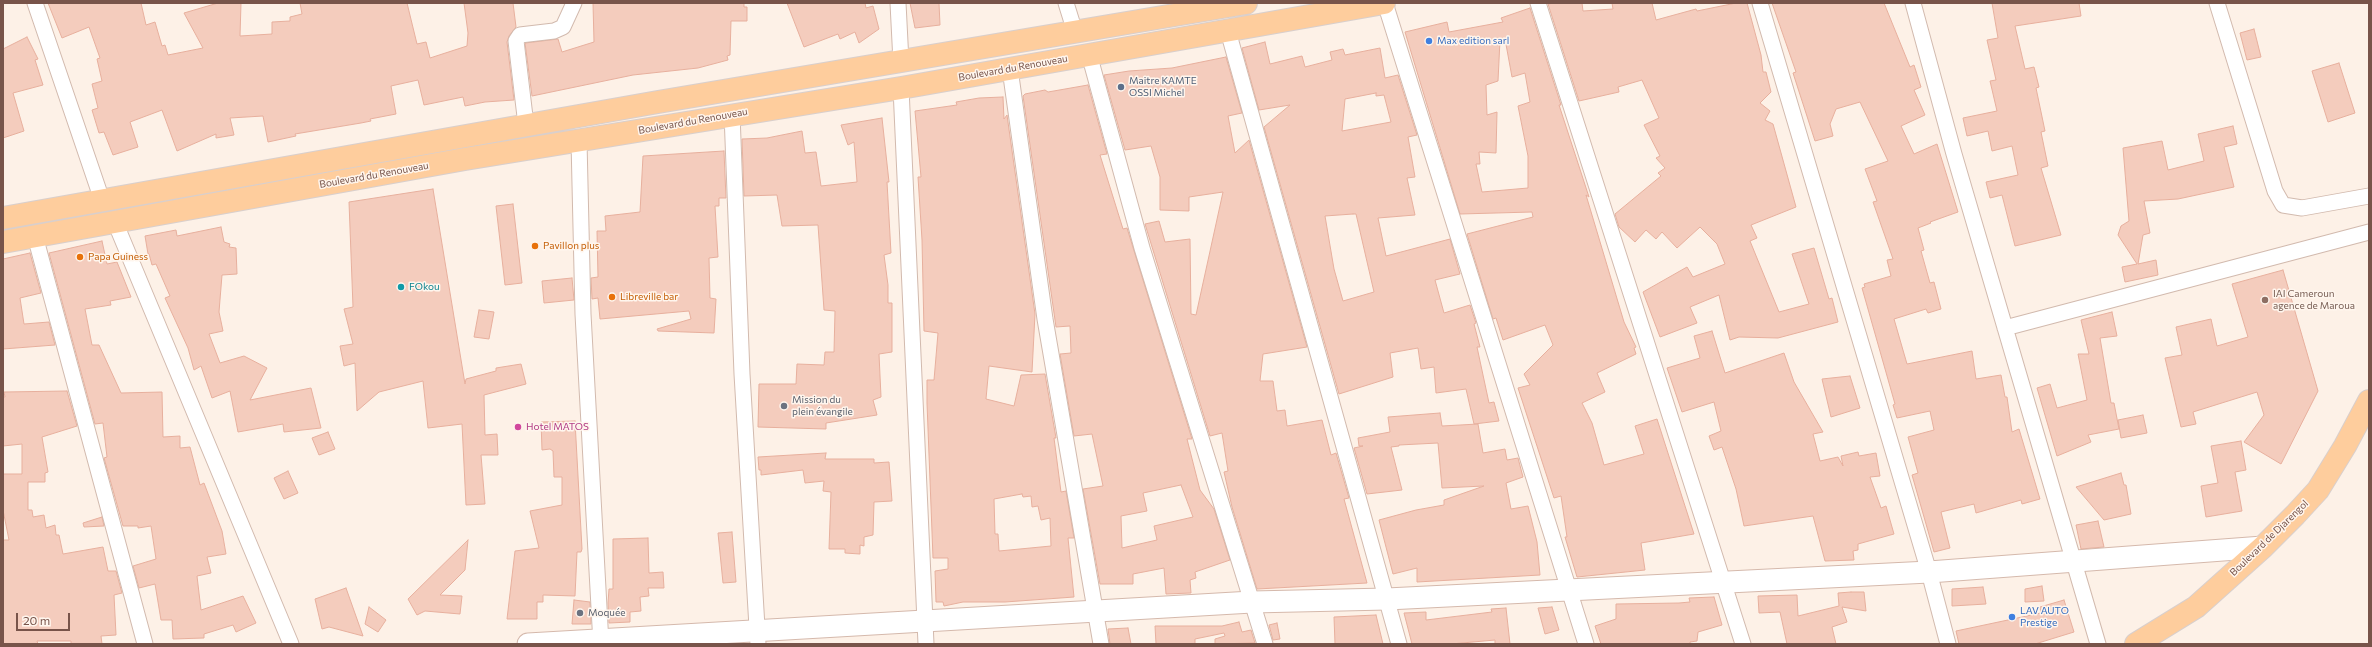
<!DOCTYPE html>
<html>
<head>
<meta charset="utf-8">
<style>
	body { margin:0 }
	#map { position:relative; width:2372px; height:647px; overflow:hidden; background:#fdf1e7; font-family:Commissioner,sans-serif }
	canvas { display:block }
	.frame { position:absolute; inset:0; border:4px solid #78544a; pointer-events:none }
	.scale { position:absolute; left:16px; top:613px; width:54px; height:18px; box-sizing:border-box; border:2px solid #78544a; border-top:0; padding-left:5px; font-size:12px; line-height:14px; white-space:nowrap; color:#78544a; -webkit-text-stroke:3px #fff6ee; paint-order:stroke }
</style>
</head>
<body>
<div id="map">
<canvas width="2372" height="647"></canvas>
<div class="frame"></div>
<div class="scale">20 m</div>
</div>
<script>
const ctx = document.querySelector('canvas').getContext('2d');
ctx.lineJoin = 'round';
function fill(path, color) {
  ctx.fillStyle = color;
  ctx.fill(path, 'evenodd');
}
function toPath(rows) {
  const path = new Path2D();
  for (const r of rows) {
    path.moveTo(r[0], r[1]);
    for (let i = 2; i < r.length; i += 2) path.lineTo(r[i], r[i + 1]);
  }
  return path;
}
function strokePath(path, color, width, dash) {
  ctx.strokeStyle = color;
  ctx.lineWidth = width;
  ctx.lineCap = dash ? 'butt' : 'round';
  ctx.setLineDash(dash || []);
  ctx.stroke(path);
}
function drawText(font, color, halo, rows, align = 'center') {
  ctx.font = font + ' Commissioner,sans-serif';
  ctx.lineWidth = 3;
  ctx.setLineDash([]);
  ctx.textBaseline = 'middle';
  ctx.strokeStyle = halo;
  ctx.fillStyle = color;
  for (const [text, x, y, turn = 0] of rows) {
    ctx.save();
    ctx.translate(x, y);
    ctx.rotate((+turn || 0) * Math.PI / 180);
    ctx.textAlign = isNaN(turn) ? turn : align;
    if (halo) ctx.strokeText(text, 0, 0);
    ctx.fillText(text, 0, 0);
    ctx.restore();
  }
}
const building = toPath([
	[48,3,141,3,146,25,155,22,162,46,165,45,168,55,203,48,184,13,218,3,241,3,240,36,272,34,272,22,290,21,290,17,302,14,300,3,407,3,417,44,426,42,430,58,467,46,468,33,464,3,513,3,516,27,509,36,507,42,514,100,485,102,465,106,463,97,424,105,418,80,391,86,396,114,370,119,371,121,361,123,295,134,296,136,268,142,263,116,230,118,234,135,216,138,216,134,177,151,162,110,130,122,138,147,113,155,104,132,99,133,92,110,98,108,92,84,102,81,97,59,100,58,89,27,62,38,48,3],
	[593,3,744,3,744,7,747,7,747,21,731,21,730,55,727,56,728,60,698,68,633,75,532,96,525,43,558,39,562,52,594,42,593,3],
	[787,3,865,3,866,8,873,6,879,29,859,43,855,32,840,39,838,34,804,47,787,3],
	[910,3,939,3,940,25,915,28,910,3],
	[1554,3,1582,3,1583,11,1613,9,1612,3,1652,3,1656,20,1696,9,1697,11,1736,3,1747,3,1761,55,1763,72,1766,72,1771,92,1760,103,1770,111,1765,120,1773,124,1796,207,1751,225,1757,238,1750,241,1779,312,1809,304,1792,254,1814,248,1829,299,1832,298,1838,322,1778,338,1739,337,1730,340,1719,295,1690,307,1697,323,1660,337,1643,292,1687,267,1693,277,1725,264,1717,244,1700,227,1677,248,1662,232,1656,239,1646,230,1635,242,1619,227,1615,214,1661,176,1658,173,1665,168,1656,158,1660,156,1644,125,1659,118,1642,80,1618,87,1619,92,1579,101,1548,4,1554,3],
	[1772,3,1884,3,1910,67,1914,65,1921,87,1914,90,1925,115,1901,126,1914,154,1937,144,1958,212,1930,222,1931,223,1918,228,1924,250,1921,251,1930,283,1934,282,1941,309,1928,313,1926,309,1894,319,1907,364,1972,351,1976,379,2001,375,2005,397,2007,397,2012,432,2019,429,2040,499,2022,504,2021,500,1976,513,1974,504,1941,512,1950,548,1934,552,1912,475,1918,473,1908,437,1934,430,1930,411,1897,418,1893,405,1895,404,1862,288,1865,287,1864,284,1891,276,1887,260,1893,259,1873,202,1877,201,1865,169,1888,161,1860,102,1836,109,1830,124,1833,136,1815,141,1793,73,1796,72,1772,3],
	[1992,3,2079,3,2081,16,2015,26,2025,69,2034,67,2039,87,2036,88,2045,131,2041,132,2048,166,2041,168,2061,235,2015,246,2002,195,1990,198,1986,182,2018,175,2012,146,1992,151,1988,131,1967,136,1963,118,1997,111,1990,81,1996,80,1987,40,1998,38,1992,3],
	[1530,8,1561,105,1559,105,1589,197,1586,195,1624,322,1636,347,1634,348,1636,354,1597,373,1605,392,1582,403,1592,423,1604,465,1644,454,1635,426,1657,419,1694,534,1641,543,1645,570,1577,577,1565,537,1567,537,1561,496,1554,498,1518,388,1530,385,1524,374,1553,345,1545,325,1503,340,1496,318,1493,319,1467,234,1533,217,1532,212,1460,214,1405,32,1447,22,1449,32,1503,22,1501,18,1530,8],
	[1505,39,1512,77,1525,73,1530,102,1518,106,1528,156,1528,188,1482,192,1476,164,1480,164,1479,152,1496,153,1497,112,1487,115,1486,85,1498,81,1500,40,1505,39],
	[2254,29,2261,57,2247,60,2240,33,2254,29],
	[27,37,38,59,35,60,43,85,13,93,24,131,3,138,3,49,27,37],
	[1265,42,1270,64,1302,56,1305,67,1332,60,1330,52,1343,49,1345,55,1380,48,1385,78,1398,75,1417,135,1408,137,1415,177,1407,178,1415,215,1378,218,1386,256,1450,239,1460,274,1435,280,1444,313,1470,305,1476,323,1474,324,1480,347,1477,347,1489,403,1494,402,1499,421,1474,424,1466,389,1436,393,1434,367,1421,369,1418,348,1390,353,1393,377,1339,394,1264,127,1290,105,1259,110,1242,48,1265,42],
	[1376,93,1376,96,1384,95,1391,122,1342,131,1345,99,1376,93],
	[1353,214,1356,214,1374,292,1343,301,1334,269,1325,216,1353,214],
	[1226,57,1242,113,1228,116,1235,153,1249,140,1307,347,1263,354,1260,381,1273,381,1277,411,1285,410,1287,426,1322,420,1331,455,1336,453,1349,498,1344,499,1367,583,1257,589,1232,507,1224,472,1228,471,1222,433,1210,436,1145,224,1159,221,1165,242,1190,239,1191,314,1196,315,1223,192,1189,197,1189,211,1160,210,1160,177,1151,146,1125,150,1104,75,1129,71,1172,68,1226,57],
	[2339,63,2355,113,2328,122,2312,71,2339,63],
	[1088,85,1107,154,1100,155,1123,229,1127,228,1192,439,1187,439,1200,490,1214,509,1230,560,1195,572,1196,578,1190,580,1191,593,1166,594,1164,568,1133,574,1133,584,1100,584,1083,489,1103,486,1092,434,1074,436,1060,354,1071,353,1070,326,1056,327,1023,96,1025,94,1045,90,1048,92,1088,85],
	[1181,485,1193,517,1154,526,1157,540,1122,548,1121,516,1147,511,1143,493,1181,485],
	[1003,97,1004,119,1007,115,1035,314,1032,372,989,366,986,399,1014,406,1021,375,1045,374,1056,438,1054,438,1061,492,1066,491,1074,538,1068,538,1074,597,1005,602,963,602,944,606,943,602,936,602,935,571,948,569,948,558,933,558,927,403,927,380,934,380,938,333,924,331,922,240,918,177,921,177,915,111,957,105,956,102,979,98,1003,97],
	[1022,494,1023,497,1031,496,1032,507,1038,506,1041,520,1050,518,1051,546,999,551,998,534,995,534,994,499,1022,494],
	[882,118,889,182,887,182,891,253,884,255,888,285,888,303,892,303,892,352,879,354,881,397,873,400,877,415,826,423,826,429,758,427,759,384,796,384,797,364,824,365,825,352,834,352,835,311,824,310,818,225,782,226,777,195,744,196,742,139,767,138,802,131,805,153,816,152,821,186,857,182,854,142,848,145,841,125,882,118],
	[2233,126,2237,144,2224,147,2234,187,2178,199,2144,201,2150,233,2143,235,2138,264,2156,260,2158,275,2125,282,2122,267,2137,264,2118,235,2121,226,2129,221,2123,148,2162,141,2168,170,2204,161,2198,134,2233,126],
	[724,151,726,198,719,198,719,206,715,206,718,257,709,258,710,298,716,299,714,333,658,331,657,329,691,319,689,311,600,319,598,298,592,299,591,278,598,277,597,231,606,231,605,216,640,212,643,156,724,151],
	[433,189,465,384,466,379,496,371,496,368,521,364,526,384,484,395,485,435,497,434,498,455,481,455,485,504,466,505,462,424,428,428,423,381,379,392,357,411,355,363,344,366,340,346,353,344,344,309,353,307,349,202,433,189],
	[513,204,522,283,505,285,496,206,513,204],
	[221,227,224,242,230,244,229,247,236,248,237,274,222,275,219,312,223,331,209,334,220,363,244,356,267,368,250,400,311,388,321,428,284,432,283,424,238,432,230,391,212,398,201,366,194,370,188,348,165,298,170,296,156,264,152,265,149,254,148,254,145,236,176,230,177,236,221,227],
	[102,241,107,264,117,262,131,297,110,301,111,305,85,309,92,345,99,345,121,393,162,392,163,437,180,436,180,448,190,447,200,485,204,483,222,531,226,554,207,557,211,573,197,576,201,610,243,596,256,623,236,632,233,625,204,634,204,638,173,639,172,620,161,620,155,584,139,588,133,566,156,559,151,526,138,528,138,526,123,526,104,458,107,457,103,423,95,424,49,253,102,241],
	[30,253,41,293,20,298,24,324,49,322,55,345,3,349,3,259,30,253],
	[2283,270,2318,391,2281,464,2244,442,2264,415,2257,392,2193,412,2196,424,2181,427,2165,358,2182,355,2176,327,2211,319,2217,346,2248,337,2232,284,2283,270],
	[572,278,574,300,544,303,542,281,572,278],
	[479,310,494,312,489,339,474,337,479,310],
	[2112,312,2117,336,2100,338,2111,403,2114,403,2119,429,2088,435,2091,442,2057,456,2037,388,2050,384,2057,408,2087,400,2078,354,2089,354,2081,320,2112,312],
	[1712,331,1725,373,1784,353,1794,382,1823,432,1813,434,1820,461,1838,457,1843,466,1841,456,1858,452,1859,456,1876,453,1880,476,1870,477,1881,508,1886,506,1894,534,1858,544,1858,550,1853,551,1854,560,1825,561,1813,516,1744,526,1736,489,1722,447,1714,450,1709,436,1721,431,1714,402,1682,412,1667,368,1700,358,1694,336,1712,331],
	[1850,376,1860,408,1831,417,1822,379,1850,376],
	[67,391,77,426,42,437,48,472,45,473,45,482,28,482,28,510,32,510,33,517,44,515,46,528,55,525,56,535,59,535,63,554,103,547,108,571,116,571,122,593,114,595,116,635,101,636,102,644,71,644,71,641,37,641,38,644,3,644,3,540,9,540,3,510,3,474,22,474,22,444,3,446,3,397,5,397,4,392,67,391],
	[1440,413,1442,426,1478,424,1483,453,1505,449,1507,460,1518,458,1523,477,1506,483,1511,509,1528,506,1537,542,1540,575,1417,582,1417,568,1393,574,1379,520,1416,510,1444,505,1444,500,1484,486,1442,488,1438,443,1399,445,1399,446,1391,447,1402,490,1367,494,1354,448,1363,446,1359,446,1358,438,1390,432,1388,417,1440,413],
	[2143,415,2147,433,2121,438,2118,420,2143,415],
	[575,421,582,549,581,552,577,552,575,596,543,595,543,602,537,602,537,619,507,619,515,551,539,548,530,511,562,505,562,477,554,477,553,451,550,449,542,450,541,422,575,421],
	[328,432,335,449,319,455,312,438,328,432],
	[2241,441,2246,470,2235,472,2242,511,2206,517,2201,486,2218,483,2211,446,2241,441],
	[826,453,825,459,874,459,874,463,889,462,892,501,874,502,873,535,864,537,864,546,860,545,860,554,845,553,845,549,829,549,831,492,823,491,824,481,805,483,803,470,761,475,761,470,759,470,758,457,826,453],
	[288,471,298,493,284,499,274,478,288,471],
	[2121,473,2124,485,2126,485,2131,514,2104,520,2076,487,2121,473],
	[102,517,104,526,84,527,83,523,102,517],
	[2098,521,2104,547,2081,549,2076,525,2098,521],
	[732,532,736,582,723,583,718,533,732,532],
	[648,538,649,573,663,572,664,588,648,588,649,596,640,597,641,611,630,612,630,622,609,623,608,603,609,589,613,589,613,539,648,538],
	[468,540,465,570,440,595,462,596,460,614,425,611,417,615,408,599,468,540],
	[2042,586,2044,601,2025,602,2025,589,2042,586],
	[1983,587,1986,604,1952,606,1952,589,1983,587],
	[346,588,363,636,329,627,322,629,315,599,346,588],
	[1851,592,1864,592,1866,611,1842,607,1847,622,1832,627,1836,644,1787,644,1780,612,1759,613,1758,596,1797,595,1798,616,1839,606,1838,593,1851,592],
	[1714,597,1722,625,1698,632,1697,641,1690,642,1690,644,1601,644,1595,626,1616,619,1616,604,1679,603,1690,602,1689,598,1714,597],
	[574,600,590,602,591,624,572,624,574,600],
	[2064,600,2074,632,2035,644,1959,644,1956,631,2041,613,2040,607,2064,600],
	[369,607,386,620,378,632,365,624,369,607],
	[1552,607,1559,630,1545,634,1538,608,1552,607],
	[1506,608,1510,644,1495,644,1495,640,1451,644,1412,644,1404,613,1426,612,1426,620,1492,612,1491,609,1506,608],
	[1376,615,1383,644,1335,644,1334,617,1376,615],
	[1239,622,1242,632,1251,630,1255,643,1215,644,1215,639,1225,636,1224,633,1195,639,1195,644,1156,644,1155,626,1222,626,1239,622],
	[1277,623,1280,639,1273,640,1269,625,1277,623],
	[1128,628,1131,644,1110,644,1108,629,1128,628]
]);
fill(building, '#f4ccbd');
strokePath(building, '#e7af9d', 1);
const minor = toPath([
	[35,3,102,200],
	[898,3,901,62],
	[1066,3,1075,32],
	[1385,3,1586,644],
	[1538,3,1743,644],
	[1760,3,1929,572,1948,644],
	[1913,3,1954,154,2098,644],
	[2217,3,2275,191,2283,205,2302,208,2369,196],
	[1228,31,1399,644],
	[1089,54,1142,248,1265,644],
	[1010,69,1045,319,1101,644],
	[901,88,926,644],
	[732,114,742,374,758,644],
	[526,125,516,41,520,35,554,31,563,27,574,3],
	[579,141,583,314,601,644],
	[115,222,291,644],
	[35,236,145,644],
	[2005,328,2369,232]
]);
const secondary = toPath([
	[528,644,1252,602,1387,599,1929,572,2263,547]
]);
const primary = toPath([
	[3,218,658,102,1246,3],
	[3,242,465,159,901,88,1384,3],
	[2136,644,2196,607,2263,547,2295,515,2318,490,2345,446,2369,401]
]);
strokePath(minor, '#d2baae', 17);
strokePath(secondary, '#d5b9ac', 23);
strokePath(primary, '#d9cfcc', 24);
strokePath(minor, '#fff', 15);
strokePath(secondary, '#fff', 21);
strokePath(primary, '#fecd9d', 22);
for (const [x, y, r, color] of [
	[1429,41,4,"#3f7fe0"],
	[1121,87,4,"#5c6f8a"],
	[535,246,4,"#e8710a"],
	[80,257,4,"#e8710a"],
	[401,287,4,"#0f9aa8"],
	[612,297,4,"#e8710a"],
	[2265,300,4,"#8d6e63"],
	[784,406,4,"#6b7280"],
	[518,427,4,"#d1479c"],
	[580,613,4,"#6b7280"],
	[2012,617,4,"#3f7fe0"]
]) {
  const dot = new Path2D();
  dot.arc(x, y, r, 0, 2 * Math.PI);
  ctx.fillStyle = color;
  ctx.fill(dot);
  strokePath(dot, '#fff6ee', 1.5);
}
drawText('10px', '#366cbe', '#fff6ee', [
	["Max edition sarl",1437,41],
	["LAV AUTO",2020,611],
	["Prestige",2020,623]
], 'left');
drawText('10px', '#78544a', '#fff6ee', [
	["Boulevard du Renouveau",1013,68,-10],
	["Boulevard du Renouveau",693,121,-10],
	["Boulevard du Renouveau",374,175,-10],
	["Boulevard de Djarengol",2269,538,-44]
]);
drawText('10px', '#4e5e75', '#fff6ee', [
	["Maitre KAMTE",1129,81],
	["OSSI Michel",1129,93]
], 'left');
drawText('10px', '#c56008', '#fff6ee', [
	["Pavillon plus",543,246],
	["Papa Guiness",88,257],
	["Libreville bar",620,297]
], 'left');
drawText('10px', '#0d838f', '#fff6ee', [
	["FOkou",409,287]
], 'left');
drawText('10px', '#785e54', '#fff6ee', [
	["IAI Cameroun",2273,294],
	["agence de Maroua",2273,306]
], 'left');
drawText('10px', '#5b616d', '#fff6ee', [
	["Mission du",792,400],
	["plein évangile",792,412],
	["Moquée",588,613]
], 'left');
drawText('10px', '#b23c85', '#fff6ee', [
	["Hotel MATOS",526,427]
], 'left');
</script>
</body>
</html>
